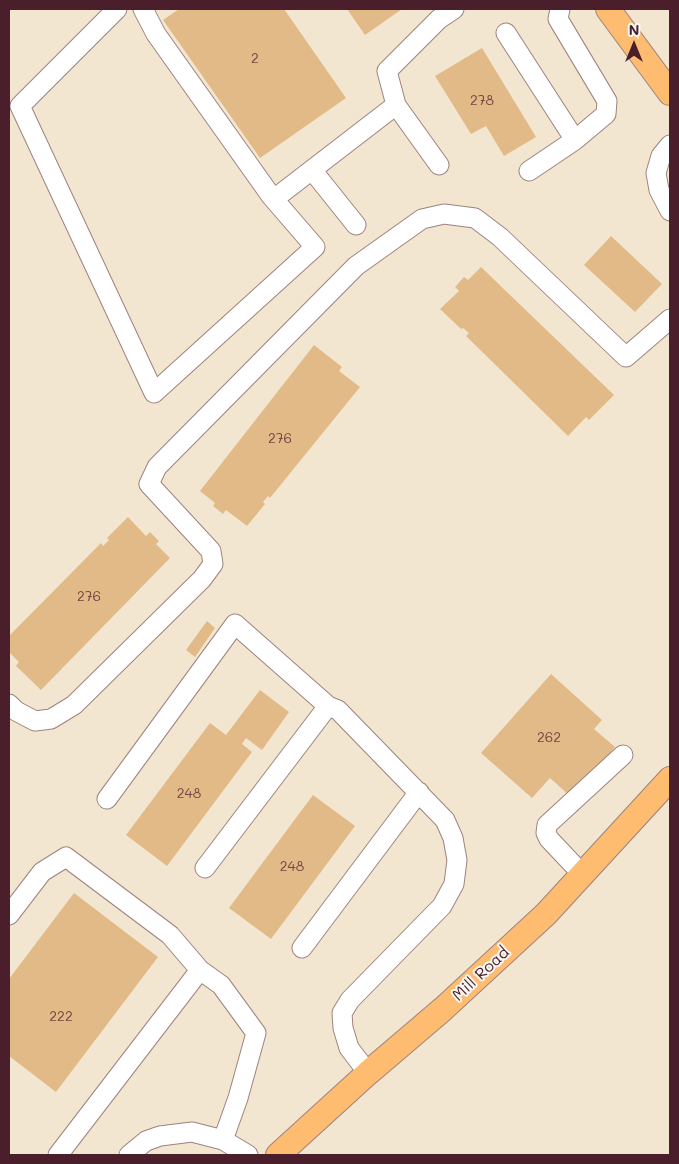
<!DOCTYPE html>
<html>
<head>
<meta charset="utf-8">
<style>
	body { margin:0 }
	#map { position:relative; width:679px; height:1164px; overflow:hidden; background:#f3e6d1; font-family:Mali,sans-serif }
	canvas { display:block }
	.frame { position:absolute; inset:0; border:10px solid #4a1f2b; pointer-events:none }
	.north { position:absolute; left:609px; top:20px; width:50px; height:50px; -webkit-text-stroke:4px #f6f6f2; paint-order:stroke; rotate:0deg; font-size:14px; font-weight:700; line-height:20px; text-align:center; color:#4a1f2b }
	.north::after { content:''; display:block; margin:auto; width:18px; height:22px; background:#4a1f2b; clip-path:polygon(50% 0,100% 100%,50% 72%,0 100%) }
</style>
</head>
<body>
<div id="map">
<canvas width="679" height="1164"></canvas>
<div class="frame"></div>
<div class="north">N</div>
</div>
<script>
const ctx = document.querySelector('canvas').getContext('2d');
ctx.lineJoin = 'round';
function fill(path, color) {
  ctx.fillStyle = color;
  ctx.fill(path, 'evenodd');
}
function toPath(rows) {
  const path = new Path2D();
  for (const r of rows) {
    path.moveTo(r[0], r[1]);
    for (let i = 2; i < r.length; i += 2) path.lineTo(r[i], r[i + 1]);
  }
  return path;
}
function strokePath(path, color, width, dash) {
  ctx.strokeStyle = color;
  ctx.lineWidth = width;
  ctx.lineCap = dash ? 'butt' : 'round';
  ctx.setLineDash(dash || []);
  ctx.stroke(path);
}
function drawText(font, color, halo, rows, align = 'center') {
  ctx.font = font + ' Mali,sans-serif';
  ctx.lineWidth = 4;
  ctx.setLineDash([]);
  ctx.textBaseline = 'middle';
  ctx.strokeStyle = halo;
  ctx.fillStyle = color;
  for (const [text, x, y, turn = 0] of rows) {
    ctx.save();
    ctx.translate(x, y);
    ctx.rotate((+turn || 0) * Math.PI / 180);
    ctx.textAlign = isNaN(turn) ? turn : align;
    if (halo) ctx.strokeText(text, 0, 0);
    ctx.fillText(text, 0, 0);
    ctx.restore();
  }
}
fill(toPath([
	[179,9,284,9,346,98,260,158,163,20],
	[347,9,402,9,365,35],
	[482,48,536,137,504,156,486,126,471,134,435,76],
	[611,236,662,284,635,312,584,265],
	[481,267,614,395,589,420,586,417,568,436,466,336,469,333,463,328,461,329,440,309,459,291,455,287,464,277,468,280],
	[314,345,342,367,339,371,360,387,270,498,268,496,263,502,265,504,247,526,226,510,223,514,213,506,215,503,200,491],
	[128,517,146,536,150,532,159,541,156,544,170,558,41,690,16,666,19,662,9,652,9,636,101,543,103,546,109,540,107,538],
	[207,621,215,628,195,657,186,650],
	[551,674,602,720,594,729,615,747,571,797,550,778,532,798,481,753],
	[260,690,289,712,262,750,246,738,242,744,252,752,167,866,126,835,210,723,226,735],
	[313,795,355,826,271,939,229,908],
	[74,893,158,957,56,1092,9,1056,9,979]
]), '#e2ba88');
const minor = toPath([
	[117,9,20,106,154,393,315,247,271,196,156,34,143,9],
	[506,33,575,140],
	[396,105,387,71,439,19,454,9],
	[670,145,661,156,656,173,659,190,670,211],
	[312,170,356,225],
	[529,171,575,140,606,114,607,101,558,19,560,9],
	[274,199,396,105,439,165],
	[9,704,16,711,35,721,51,719,74,705,202,579,213,564,211,551,149,484,157,467,356,266,422,219,444,214,475,218,500,237,626,357,670,319],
	[107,799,235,624,328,706,338,710,445,820,453,838,457,860,454,884,442,906,350,1000,342,1013,343,1028,349,1048,368,1073],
	[205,868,328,706],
	[583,875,549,839,546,833,547,825,623,755],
	[9,915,42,872,66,857,170,935,200,970,58,1155],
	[302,948,419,792],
	[200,970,221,985,256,1033,238,1098,223,1140],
	[129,1155,146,1141,160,1136,192,1132,223,1140,248,1155]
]);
const major = toPath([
	[608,9,670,93],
	[278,1155,368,1073,443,1009,546,914,670,779]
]);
strokePath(minor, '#9e827e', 21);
strokePath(major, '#9e827e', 26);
strokePath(minor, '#fff', 19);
strokePath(major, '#febc70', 24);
drawText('14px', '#704642', null, [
	["2",255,59],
	["278",482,101],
	["276",280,439],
	["276",89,597],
	["262",549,738],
	["248",189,794],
	["248",292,867],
	["222",61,1017]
]);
drawText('16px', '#4a1f2b', '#f6f6f2', [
	["Mill Road",481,974,-43]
]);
</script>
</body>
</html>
